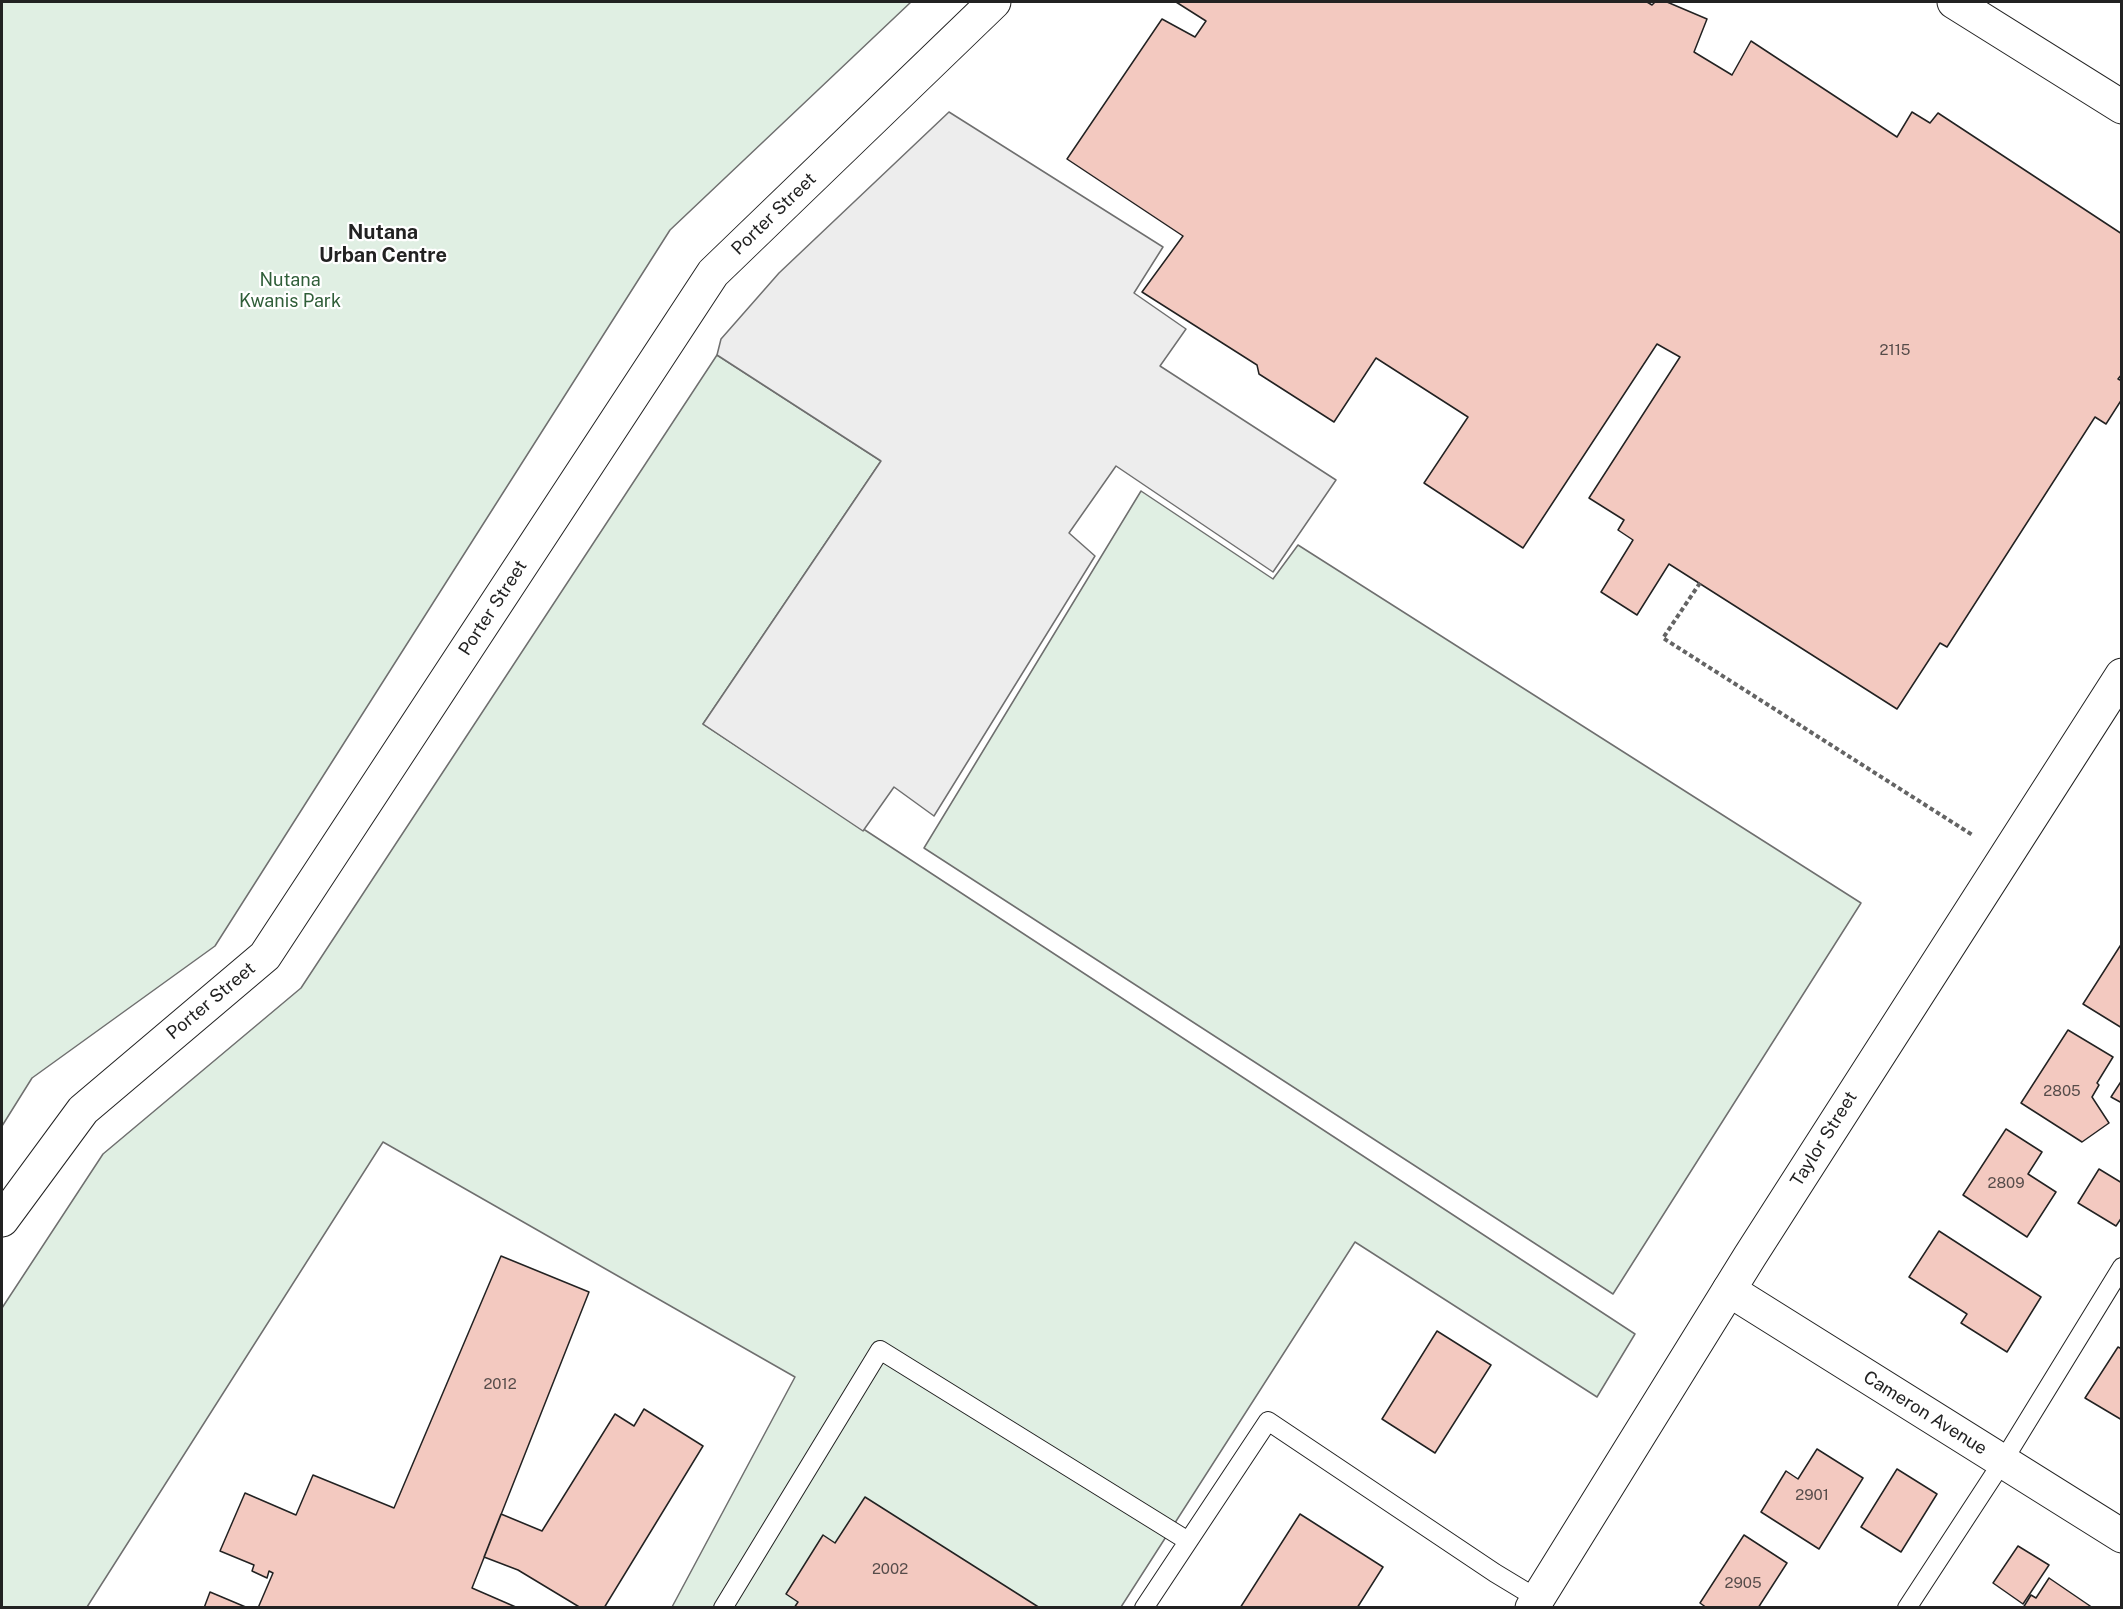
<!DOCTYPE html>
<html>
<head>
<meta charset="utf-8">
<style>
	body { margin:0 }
	#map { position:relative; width:2123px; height:1609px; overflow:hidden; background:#fff; font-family:"Public Sans",sans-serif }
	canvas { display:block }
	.frame { position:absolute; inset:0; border:3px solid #222; pointer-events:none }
</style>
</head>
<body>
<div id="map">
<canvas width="2123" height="1609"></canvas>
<div class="frame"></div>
</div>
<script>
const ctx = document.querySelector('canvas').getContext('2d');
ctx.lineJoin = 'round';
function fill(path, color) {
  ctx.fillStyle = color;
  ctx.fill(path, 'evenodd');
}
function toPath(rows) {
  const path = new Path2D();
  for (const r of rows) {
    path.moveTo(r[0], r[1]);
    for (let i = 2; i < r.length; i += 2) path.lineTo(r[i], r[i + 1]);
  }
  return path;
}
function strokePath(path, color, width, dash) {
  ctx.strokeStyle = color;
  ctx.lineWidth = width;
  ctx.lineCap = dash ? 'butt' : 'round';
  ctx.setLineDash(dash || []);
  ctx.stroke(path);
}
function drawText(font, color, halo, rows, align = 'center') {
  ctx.font = font + ' "Public Sans",sans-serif';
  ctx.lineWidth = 4.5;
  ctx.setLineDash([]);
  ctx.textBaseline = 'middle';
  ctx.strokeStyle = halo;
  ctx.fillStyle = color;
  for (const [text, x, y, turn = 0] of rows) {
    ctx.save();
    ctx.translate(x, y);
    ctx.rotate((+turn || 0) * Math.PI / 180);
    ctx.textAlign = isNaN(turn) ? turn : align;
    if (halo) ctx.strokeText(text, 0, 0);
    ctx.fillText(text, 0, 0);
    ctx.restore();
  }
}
const green = toPath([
	[2,2,911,2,670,230,215,946,32,1078,2,1126,2,2],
	[717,355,881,461,703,724,1635,1334,1597,1397,1355,1242,1121,1607,672,1607,795,1377,383,1142,87,1607,2,1608,2,1308,103,1154,301,988,717,355],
	[1141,491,1273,579,1298,545,1861,903,1613,1294,924,848,1141,491]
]);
fill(green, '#e0efe3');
strokePath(green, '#6f6f6f', 1.5);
const parking = toPath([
	[949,112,1163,247,1134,293,1186,329,1160,366,1336,480,1273,572,1116,466,1069,533,1095,556,934,816,894,787,863,831,703,724,881,461,717,355,721,339,779,273,949,112]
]);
fill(parking, '#ededed');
strokePath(parking, '#6f6f6f', 1.5);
const building = toPath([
	[1176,2,1647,2,1652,5,1655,2,1667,2,1707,19,1694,52,1732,75,1751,41,1897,137,1912,112,1930,123,1938,113,2122,234,2122,374,2118,379,2122,381,2122,399,2106,424,2095,417,1947,647,1940,643,1897,709,1669,564,1637,615,1601,592,1633,540,1618,530,1624,520,1589,498,1680,357,1657,344,1523,548,1424,483,1468,417,1376,358,1334,422,1259,374,1257,365,1142,292,1183,236,1067,159,1162,19,1195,37,1206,21,1176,2],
	[2122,943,2122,1028,2083,1004,2122,943],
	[2068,1030,2113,1057,2097,1083,2099,1085,2092,1097,2109,1123,2082,1142,2021,1103,2068,1030],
	[2122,1080,2122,1103,2111,1097,2122,1080],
	[2006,1129,2042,1152,2028,1174,2056,1192,2027,1237,1963,1195,2006,1129],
	[2099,1169,2122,1183,2122,1217,2116,1226,2078,1203,2099,1169],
	[1939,1231,2041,1297,2007,1352,1961,1323,1967,1314,1909,1277,1939,1231],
	[501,1256,589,1292,472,1588,518,1608,258,1608,273,1573,269,1571,267,1578,252,1571,254,1565,220,1551,245,1493,296,1515,313,1475,394,1508,501,1256],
	[1437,1331,1491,1365,1435,1453,1382,1419,1437,1331],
	[2118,1347,2122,1349,2122,1420,2085,1398,2118,1347],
	[644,1409,703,1446,604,1608,581,1608,518,1570,484,1557,501,1514,542,1531,615,1414,634,1426,644,1409],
	[1817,1449,1863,1478,1819,1549,1761,1512,1786,1471,1798,1479,1817,1449],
	[1897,1469,1937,1494,1901,1552,1861,1527,1897,1469],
	[865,1497,1040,1608,794,1608,798,1602,786,1594,823,1535,835,1543,865,1497],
	[1300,1514,1383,1567,1357,1608,1240,1608,1300,1514],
	[1744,1535,1787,1563,1758,1608,1707,1608,1700,1603,1744,1535],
	[2018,1546,2049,1565,2023,1604,1993,1583,2018,1546],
	[2049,1578,2093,1608,2023,1608,2031,1595,2036,1598,2049,1578],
	[210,1592,248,1608,204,1608,210,1592]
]);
fill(building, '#f3c9c0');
strokePath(building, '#222', 1.5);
const service = toPath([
	[723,1608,880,1350,1188,1541],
	[1144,1608,1268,1421,1495,1573,1538,1599],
	[1907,1608,2003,1461,2122,1267]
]);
const minor = toPath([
	[1954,2,2122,107],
	[2,1220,83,1110,265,956,713,273,994,2],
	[1729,1290,2122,1536]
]);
const secondary = toPath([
	[1532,1608,1750,1256,2122,675]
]);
strokePath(service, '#222', 20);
strokePath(minor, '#222', 35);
strokePath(secondary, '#222', 35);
strokePath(toPath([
	[1700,583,1663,638,1974,836]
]), '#646464', 4, [4.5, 3]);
strokePath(service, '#fff', 18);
strokePath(minor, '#fff', 33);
strokePath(secondary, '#fff', 33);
drawText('15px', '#564c4a', null, [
	["2115",1895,350],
	["2805",2062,1091],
	["2809",2006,1183],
	["2012",500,1384],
	["2901",1812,1495],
	["2002",890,1569],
	["2905",1743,1583]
]);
drawText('18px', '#222', '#fff', [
	["Porter Street",774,214,-44],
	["Porter Street",493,608,-57],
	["Porter Street",211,1001,-40],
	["Taylor Street",1824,1139,-58],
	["Cameron Avenue",1925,1413,32]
]);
drawText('18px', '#2f5e38', '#fff', [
	["Nutana",290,280],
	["Kwanis Park",290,301]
]);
drawText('bold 20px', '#222', '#fff', [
	["Nutana",383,233],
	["Urban Centre",383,256]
]);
</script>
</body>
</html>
